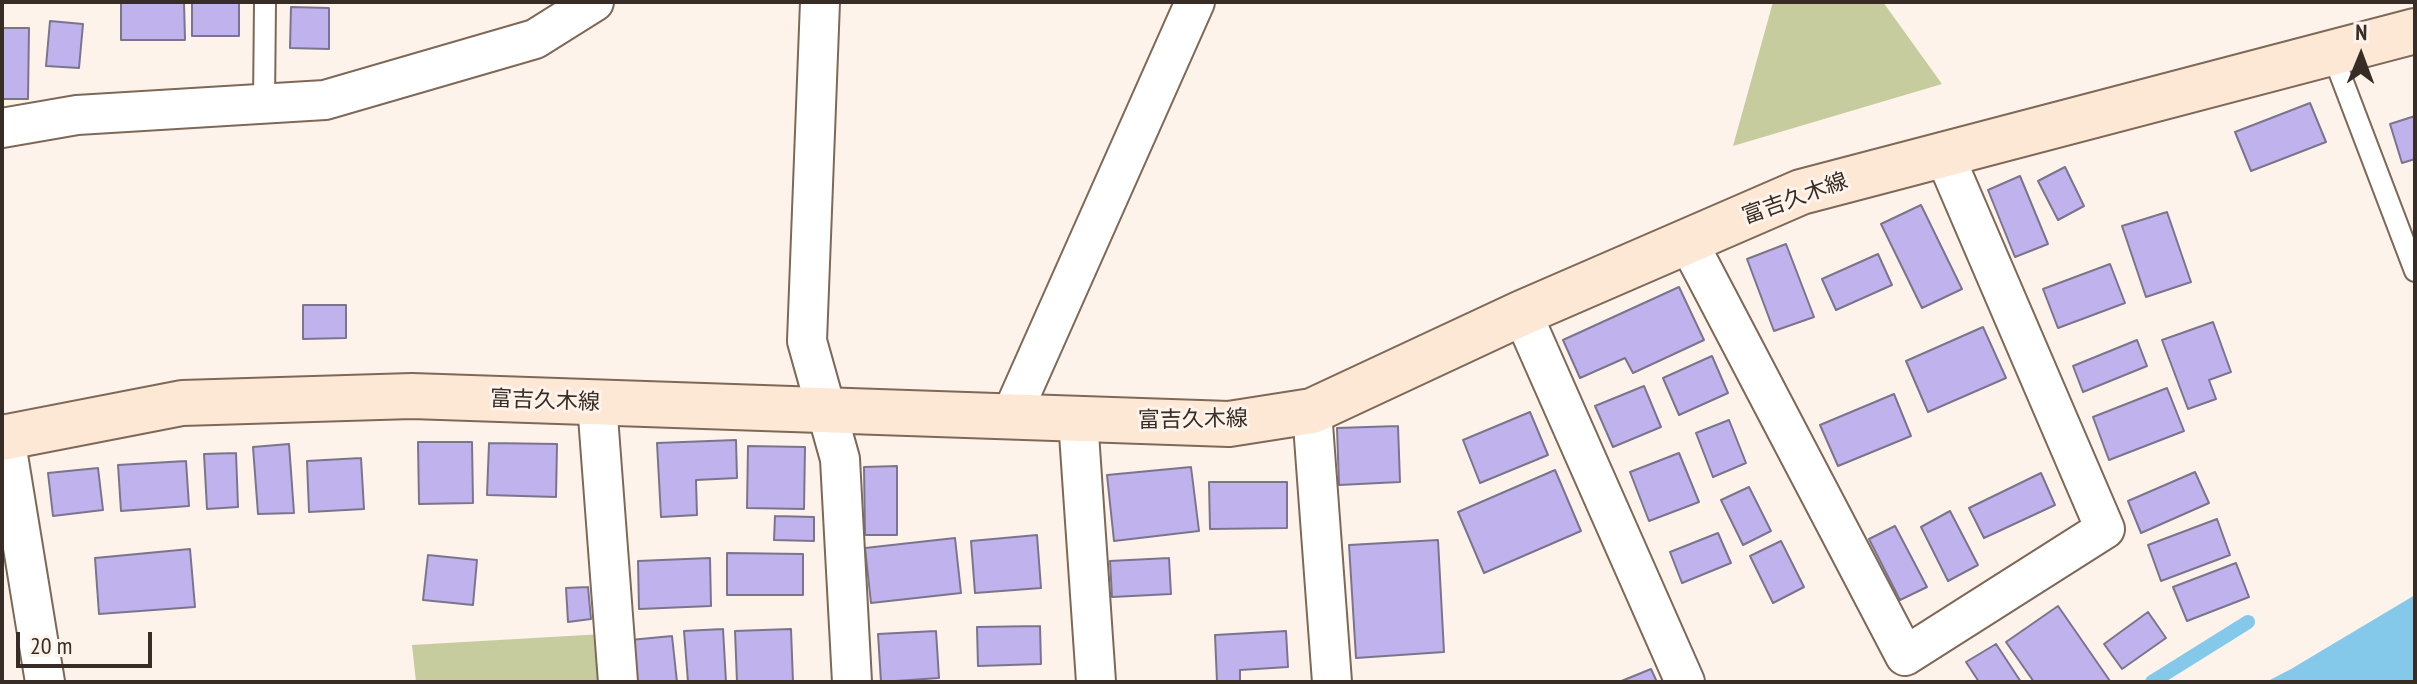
<!DOCTYPE html>
<html>
<head>
<meta charset="utf-8">
<style>
	body { margin:0 }
	#map { position:relative; width:2417px; height:684px; overflow:hidden; background:#fdf3eb; font-family:"PT Sans Narrow",sans-serif }
	canvas { display:block }
	.frame { position:absolute; inset:0; border:4px solid #372d26; pointer-events:none }
	.north { position:absolute; left:2321px; top:16px; width:80px; height:80px; -webkit-text-stroke:6px #fdf3eb; paint-order:stroke; rotate:1deg; font-size:22px; font-weight:700; line-height:32px; text-align:center; color:#372d26 }
	.north::after { content:''; display:block; margin:auto; width:28px; height:36px; background:#372d26; clip-path:polygon(50% 0,100% 100%,50% 72%,0 100%) }
	.scale { position:absolute; left:16px; top:632px; width:136px; height:36px; box-sizing:border-box; border:4px solid #372d26; border-top:0; padding-left:10px; font-size:24px; line-height:28px; white-space:nowrap; color:#372d26; -webkit-text-stroke:6px #fdf3eb; paint-order:stroke }
</style>
</head>
<body>
<div id="map">
<canvas width="2417" height="684"></canvas>
<div class="frame"></div>
<div class="north">N</div>
<div class="scale">20 m</div>
</div>
<script>
const ctx = document.querySelector('canvas').getContext('2d');
ctx.lineJoin = 'round';
function fill(path, color) {
  ctx.fillStyle = color;
  ctx.fill(path, 'evenodd');
}
function toPath(rows) {
  const path = new Path2D();
  for (const r of rows) {
    path.moveTo(r[0], r[1]);
    for (let i = 2; i < r.length; i += 2) path.lineTo(r[i], r[i + 1]);
  }
  return path;
}
function strokePath(path, color, width, dash) {
  ctx.strokeStyle = color;
  ctx.lineWidth = width;
  ctx.lineCap = dash ? 'butt' : 'round';
  ctx.setLineDash(dash || []);
  ctx.stroke(path);
}
function drawText(font, color, halo, rows, align = 'center') {
  ctx.font = font + ' "PT Sans Narrow","Noto Sans JP",sans-serif';
  ctx.lineWidth = 6;
  ctx.setLineDash([]);
  ctx.textBaseline = 'middle';
  ctx.strokeStyle = halo;
  ctx.fillStyle = color;
  for (const [text, x, y, turn = 0] of rows) {
    ctx.save();
    ctx.translate(x, y);
    ctx.rotate((+turn || 0) * Math.PI / 180);
    ctx.textAlign = isNaN(turn) ? turn : align;
    if (halo) ctx.strokeText(text, 0, 0);
    ctx.fillText(text, 0, 0);
    ctx.restore();
  }
}
fill(toPath([
	[1773,2,1883,2,1942,84,1733,146],
	[603,634,606,682,416,682,412,645]
]), '#c7cc9e');
fill(toPath([
	[2415,595,2415,682,2266,682,2291,669]
]), '#84c9ea');
strokePath(toPath([
	[2152,682,2248,622]
]), '#84c9ea', 14);
const building = toPath([
	[121,2,184,2,185,40,121,40,121,2],
	[192,2,239,2,239,36,192,36,192,2],
	[291,7,329,8,329,49,290,48,291,7],
	[50,21,83,24,79,68,46,66,50,21],
	[2,28,29,28,28,99,2,99,2,28],
	[2310,103,2326,142,2251,171,2235,132,2310,103],
	[2415,116,2415,159,2402,163,2390,124,2415,116],
	[2065,167,2084,206,2058,220,2038,181,2065,167],
	[2020,176,2048,244,2015,257,1988,190,2020,176],
	[1921,205,1962,289,1922,308,1881,224,1921,205],
	[2167,212,2191,282,2146,297,2122,226,2167,212],
	[1786,244,1814,317,1774,331,1747,259,1786,244],
	[1878,254,1892,285,1836,310,1822,279,1878,254],
	[2110,264,2125,303,2058,328,2043,289,2110,264],
	[1679,287,1704,340,1633,373,1625,358,1580,378,1563,340,1679,287],
	[303,305,346,305,346,338,303,339,303,305],
	[2213,322,2231,372,2209,380,2216,399,2188,409,2162,340,2213,322],
	[1983,327,2006,378,1928,412,1906,361,1983,327],
	[2137,340,2147,366,2083,392,2073,366,2137,340],
	[1712,356,1728,393,1679,415,1663,378,1712,356],
	[1644,386,1661,427,1613,447,1595,406,1644,386],
	[2167,388,2184,431,2109,460,2093,417,2167,388],
	[1894,394,1911,436,1838,466,1820,425,1894,394],
	[1530,412,1548,455,1480,483,1463,440,1530,412],
	[1729,420,1746,463,1713,477,1696,433,1729,420],
	[1398,426,1400,482,1339,485,1337,428,1398,426],
	[736,440,737,478,696,480,697,515,661,517,657,443,736,440],
	[418,442,472,442,473,503,419,504,418,442],
	[489,443,557,444,556,497,487,495,489,443],
	[289,444,294,513,258,514,253,447,289,444],
	[748,446,805,447,804,509,747,508,748,446],
	[236,453,238,507,207,509,204,454,236,453],
	[1679,453,1699,502,1649,521,1630,472,1679,453],
	[361,458,364,509,309,512,307,461,361,458],
	[186,461,189,506,121,511,118,465,186,461],
	[897,466,897,535,865,535,864,467,897,466],
	[1191,467,1199,531,1114,541,1107,475,1191,467],
	[98,468,103,510,53,516,48,473,98,468],
	[1555,470,1581,531,1484,573,1458,512,1555,470],
	[2195,472,2209,503,2141,533,2128,501,2195,472],
	[2041,473,2055,505,1984,538,1969,508,2041,473],
	[1209,482,1287,482,1287,528,1210,529,1209,482],
	[1749,487,1771,531,1743,545,1721,500,1749,487],
	[1950,511,1978,565,1948,581,1921,527,1950,511],
	[775,516,814,517,814,541,774,540,775,516],
	[2217,519,2230,555,2161,581,2148,545,2217,519],
	[1895,526,1927,587,1900,600,1869,539,1895,526],
	[1718,533,1731,563,1682,583,1670,552,1718,533],
	[1037,535,1041,588,975,593,971,541,1037,535],
	[955,538,961,593,871,603,865,548,955,538],
	[1438,540,1444,652,1356,658,1349,545,1438,540],
	[1781,541,1804,587,1773,603,1750,556,1781,541],
	[190,549,195,607,99,614,95,558,190,549],
	[727,553,803,554,803,595,727,595,727,553],
	[428,555,477,560,473,605,423,600,428,555],
	[710,558,711,606,639,609,638,561,710,558],
	[1169,558,1171,594,1112,597,1110,561,1169,558],
	[2236,563,2249,597,2187,621,2173,587,2236,563],
	[588,587,591,619,568,622,566,588,588,587],
	[2058,606,2110,681,2108,682,2034,682,2006,642,2058,606],
	[2148,612,2166,638,2122,669,2104,644,2148,612],
	[1040,626,1041,664,978,666,977,627,1040,626],
	[723,629,726,682,688,682,684,631,723,629],
	[791,629,793,682,737,682,735,631,791,629],
	[936,631,939,678,881,682,878,634,936,631],
	[1286,631,1288,667,1240,670,1240,682,1217,682,1215,635,1286,631],
	[672,636,677,682,633,682,630,640,672,636],
	[1996,644,2021,682,1979,682,1966,662,1996,644],
	[1651,669,1657,682,1619,682,1651,669]
]);
fill(building, '#c0b2ed');
strokePath(building, '#7a758d', 2);
const service = toPath([
	[2332,53,2415,271],
	[264,103,265,2]
]);
const minor = toPath([
	[820,2,807,341,840,459,852,682],
	[2,128,77,115,325,100,535,39,594,2],
	[1687,240,1905,656,2105,529,1943,152],
	[1522,313,1685,682],
	[597,403,618,682],
	[1312,411,1332,682],
	[1011,416,1195,2],
	[1078,419,1096,682],
	[5,437,45,682]
]);
const secondary = toPath([
	[2,438,182,403,412,396,1229,424,1312,411,1522,313,1801,192,2415,31]
]);
strokePath(service, '#7e6857', 24);
strokePath(minor, '#7e6857', 42);
strokePath(secondary, '#7e6857', 48);
strokePath(service, '#fff', 20);
strokePath(minor, '#fff', 38);
strokePath(secondary, '#fce8d5', 44);
drawText('22px', '#372d26', '#fdf3eb', [
	["富吉久木線",1795,199,-20],
	["富吉久木線",545,401,2],
	["富吉久木線",1193,420,-1]
]);
</script>
</body>
</html>
